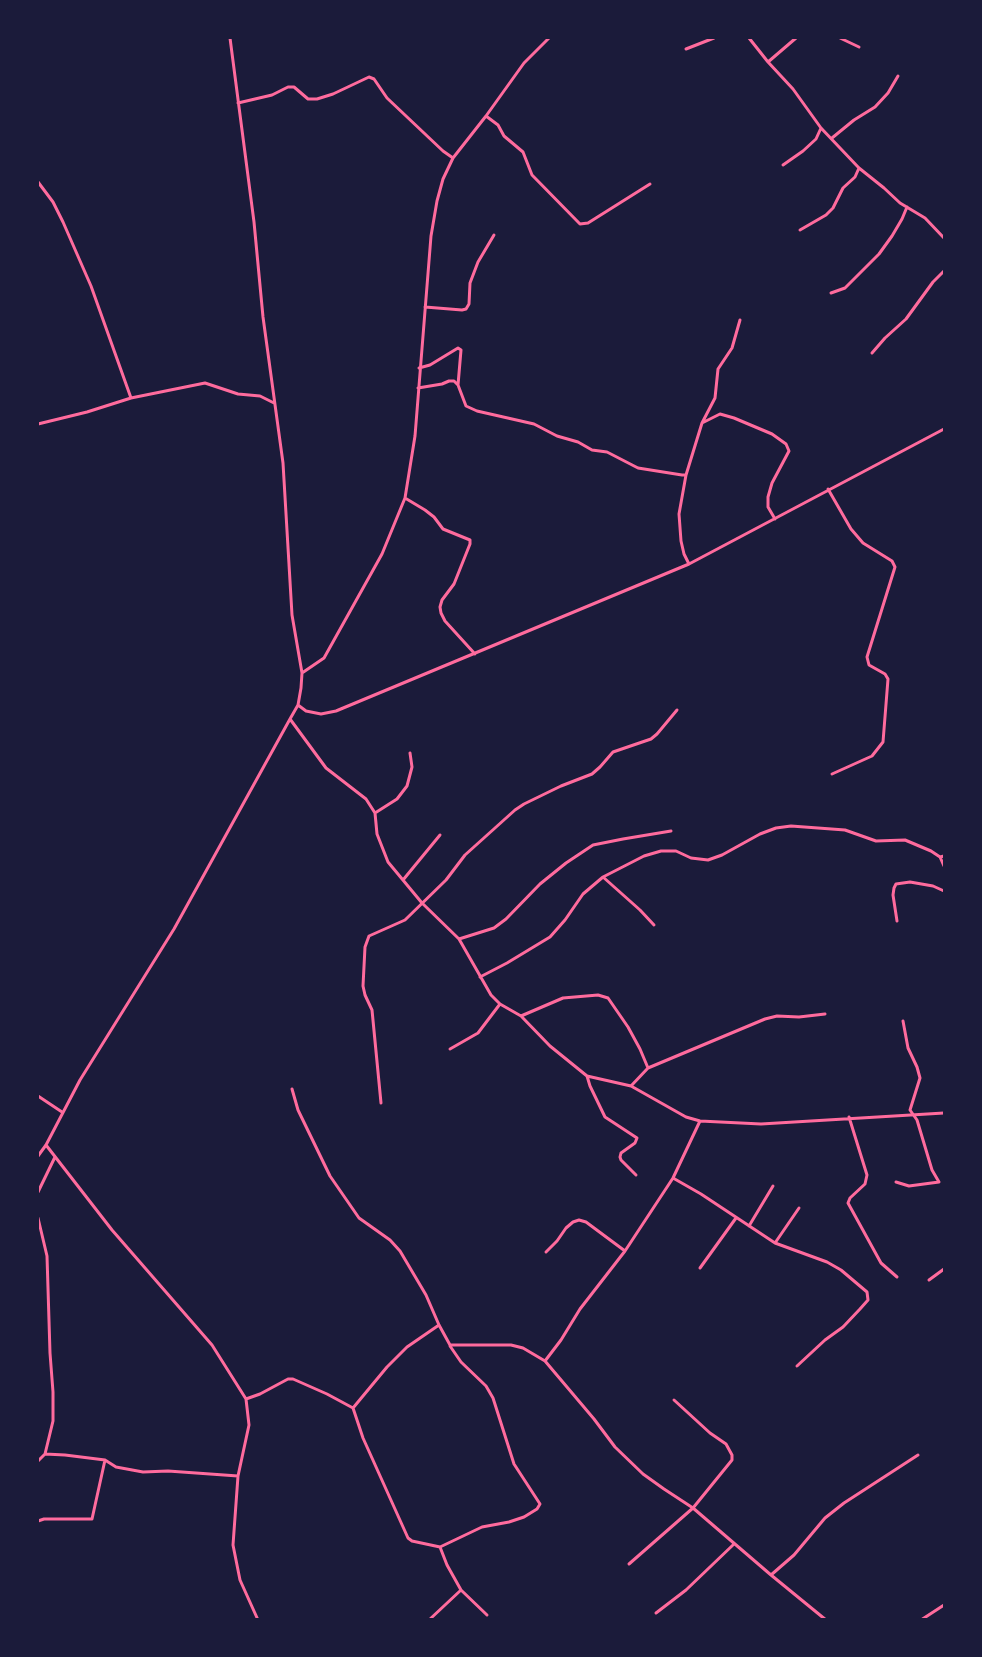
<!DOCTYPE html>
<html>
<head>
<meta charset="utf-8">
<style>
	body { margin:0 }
	#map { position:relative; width:982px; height:1657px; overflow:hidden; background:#1b1b3a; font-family:Signika,sans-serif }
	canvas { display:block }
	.frame { position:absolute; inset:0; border:39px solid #1b1b3a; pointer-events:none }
</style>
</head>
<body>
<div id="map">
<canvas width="982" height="1657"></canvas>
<div class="frame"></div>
</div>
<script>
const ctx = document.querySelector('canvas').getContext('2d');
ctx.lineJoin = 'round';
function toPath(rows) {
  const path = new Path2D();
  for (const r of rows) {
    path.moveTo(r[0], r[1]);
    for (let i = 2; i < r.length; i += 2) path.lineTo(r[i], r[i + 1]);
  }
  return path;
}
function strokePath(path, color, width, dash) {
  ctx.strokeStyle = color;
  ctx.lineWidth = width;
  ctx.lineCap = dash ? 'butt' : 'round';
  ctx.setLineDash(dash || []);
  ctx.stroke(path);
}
strokePath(toPath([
	[749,38,768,62,793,89,821,128,859,168,884,188,900,203,925,218,944,238],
	[840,38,859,47],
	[686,49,714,38],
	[768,62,796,38],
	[238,103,272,95,288,87,294,87,308,99,317,99,333,94,369,77,374,79,387,98,443,151,453,158],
	[486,116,498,125,504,136,523,152,532,175,580,224,588,223,650,184],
	[832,138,854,120,875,107,888,93,898,76],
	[783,165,803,151,816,139,821,128],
	[38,182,53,202,63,222,91,286,131,398],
	[800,230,826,215,833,208,843,188,855,177,859,168],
	[831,293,845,288,879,254,892,236,902,219,907,207],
	[425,307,462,310,466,309,469,304,470,283,478,262,494,235],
	[872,353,885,338,906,319,933,282,944,271],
	[419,368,430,365,458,348,461,350,458,385],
	[418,388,442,384,449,381,454,381,458,385,466,406,477,411,534,424,557,436,578,442,592,450,607,452,638,468,682,475,686,475,702,423,720,414,734,418,772,434,786,444,789,451,772,483,768,497,768,507,775,519],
	[702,423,715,398,718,369,732,348,740,320],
	[38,424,87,412,131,398,205,383,238,394,260,396,274,403],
	[686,475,679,514,681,541,684,554,689,564],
	[828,489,851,529,863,543,892,561,895,567,867,657,869,665,885,674,888,679,883,742,872,756,832,774],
	[405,498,425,510,434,517,443,529,470,540,470,544,454,584,442,600,440,607,441,613,445,621,475,654],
	[302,673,324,658,382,554,405,498,415,436,431,236,437,201,443,179,453,158,486,116,524,63,549,38],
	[298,705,306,711,321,714,336,711,689,564,944,429],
	[290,719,326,768,366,799,375,813,377,834,388,862,422,903,459,939,491,995,500,1004,521,1016,550,1046,587,1076,631,1086,686,1117,700,1121,761,1124,944,1113],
	[375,813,397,799,407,786,412,767,410,753],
	[940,857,944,856],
	[603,877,640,910,654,925],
	[403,880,440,835],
	[897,921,893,895,894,888,896,884,910,882,933,886,944,891],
	[459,939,494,928,506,919,540,884,566,863,593,845,623,839,671,831],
	[480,977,507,963,550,937,565,920,583,894,603,877,644,856,661,851,676,851,691,858,708,860,722,855,760,834,776,828,791,826,845,830,876,841,905,840,931,851,940,857,944,866],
	[521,1016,563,998,598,995,608,998,628,1027,640,1049,648,1068,631,1086],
	[450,1049,478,1033,500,1004],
	[648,1068,765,1019,777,1016,799,1017,825,1014],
	[587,1076,590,1086,605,1117,637,1138,635,1143,621,1153,620,1157,621,1160,636,1175],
	[292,1089,298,1110,330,1176,359,1218,390,1240,400,1251,426,1295,439,1325,450,1345,511,1345,523,1348,545,1361,561,1340,580,1309,625,1251,673,1178,700,1121],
	[38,1096,62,1112],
	[381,1103,372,1010,365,995,363,986,365,947,369,936,405,920,446,880,465,855,515,810,524,804,561,786,592,774,600,767,613,752,651,739,657,734,677,710],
	[849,1117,867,1175,865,1184,850,1198,848,1203,881,1263,897,1277],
	[46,1145,112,1230,212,1345,246,1399,249,1425,238,1476,233,1545,240,1580,258,1620],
	[38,1156,46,1145,80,1080,174,929,290,719,298,705,301,688,302,673,292,615,283,463,263,317,254,222,230,38],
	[673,1178,701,1194,775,1243,827,1262,841,1270,867,1292,868,1300,860,1309,843,1327,825,1340,797,1366],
	[896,1182,909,1186,939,1182,932,1170,917,1120,910,1110,920,1078,917,1067,908,1048,903,1021],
	[38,1192,55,1157],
	[38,1218,47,1256,50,1353,53,1392,53,1421,45,1454,65,1455,105,1460],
	[749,1226,773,1186],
	[775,1243,799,1208],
	[546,1252,557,1241,566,1228,573,1222,579,1220,586,1222,625,1251],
	[700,1268,736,1218],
	[929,1280,944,1269],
	[439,1325,407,1347,387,1367,353,1408,363,1438,408,1538,412,1541,440,1547,482,1527,509,1522,524,1517,537,1509,540,1504,514,1464,493,1398,486,1386,461,1362,450,1346],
	[545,1361,594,1419,615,1447,643,1474,664,1489,693,1508,771,1575,826,1620],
	[246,1399,260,1394,288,1379,293,1379,327,1394,353,1408],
	[38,1461,45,1454],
	[38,1521,44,1519,92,1519,105,1460,116,1467,143,1472,168,1471,238,1476],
	[629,1564,693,1508,732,1460,732,1455,726,1444,710,1433,674,1400],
	[771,1575,794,1555,825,1518,844,1503,918,1455],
	[461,1590,487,1615],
	[656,1613,686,1590,734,1544],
	[429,1620,461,1590,447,1565,440,1547],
	[921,1620,944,1605]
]), '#ff6b9d', 3);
</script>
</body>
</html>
